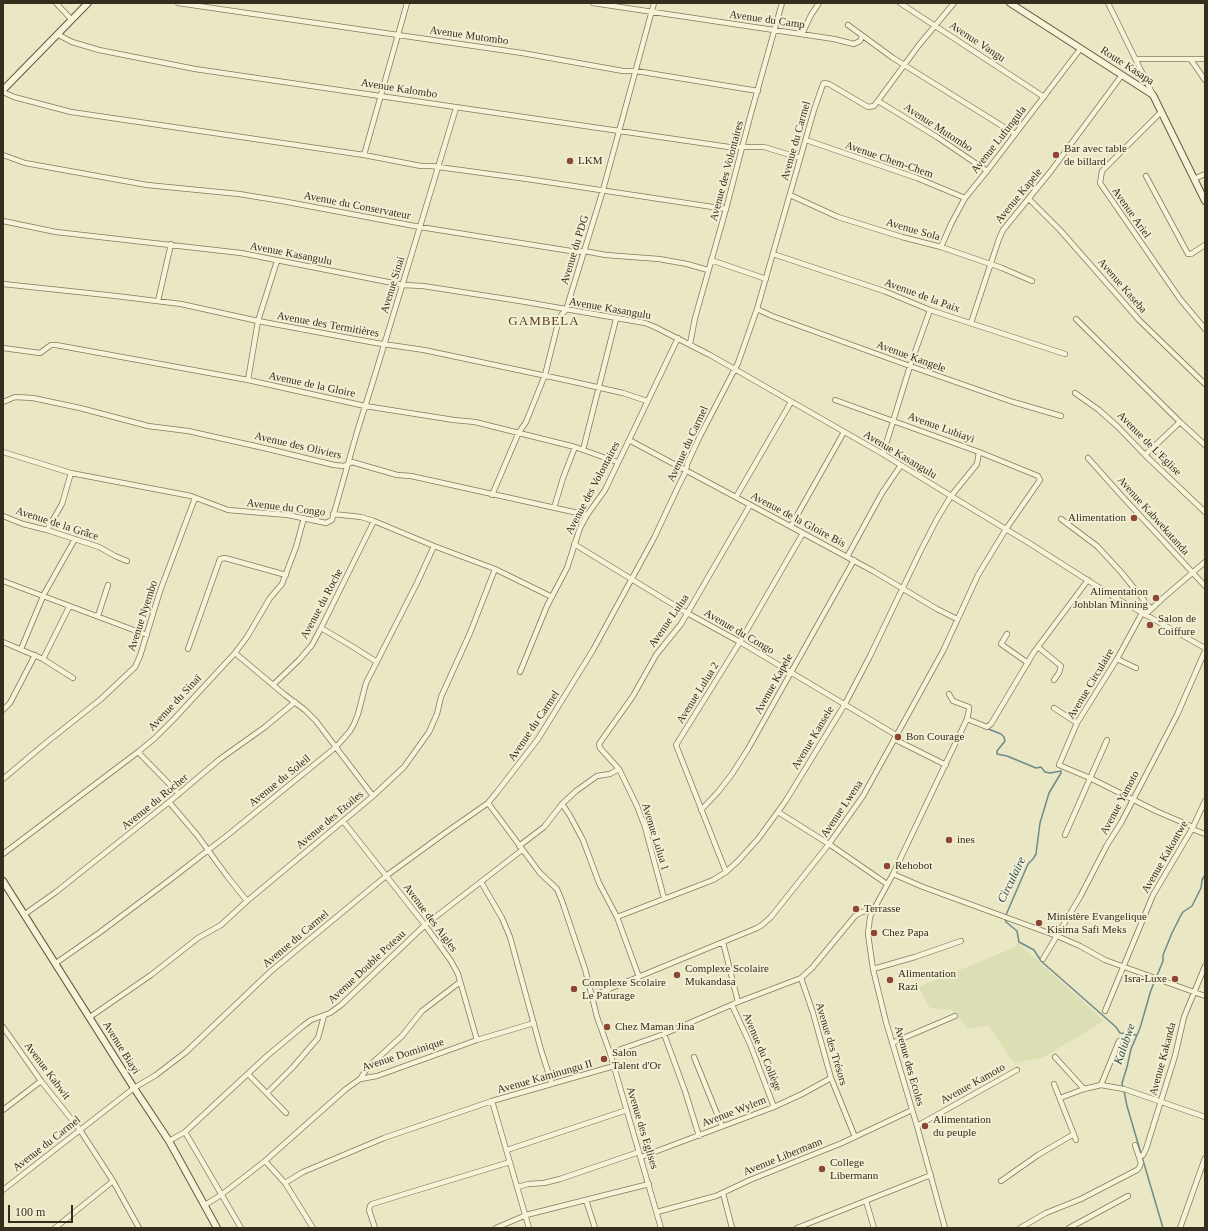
<!DOCTYPE html>
<html>
<head>
<meta charset="utf-8">
<style>
	body { margin:0 }
	#map { position:relative; width:1208px; height:1231px; overflow:hidden; background:#eae7c5; font-family:Georgia,serif }
	canvas { display:block }
	.frame { position:absolute; inset:0; border:4px solid #352e1f; pointer-events:none }
	.scale { position:absolute; left:8px; top:1205px; width:65px; height:18px; box-sizing:border-box; border:2px solid #352e1f; border-top:0; padding-left:5px; font-size:12px; line-height:14px; white-space:nowrap; color:#352e1f; -webkit-text-stroke:3px #f2f0d4; paint-order:stroke }
</style>
</head>
<body>
<div id="map">
<canvas width="1208" height="1231"></canvas>
<div class="frame"></div>
<div class="scale">100 m</div>
</div>
<script>
const ctx = document.querySelector('canvas').getContext('2d');
ctx.lineJoin = 'round';
function fill(path, color) {
  ctx.fillStyle = color;
  ctx.fill(path, 'evenodd');
}
function toPath(rows) {
  const path = new Path2D();
  for (const r of rows) {
    path.moveTo(r[0], r[1]);
    for (let i = 2; i < r.length; i += 2) path.lineTo(r[i], r[i + 1]);
  }
  return path;
}
function strokePath(path, color, width, dash) {
  ctx.strokeStyle = color;
  ctx.lineWidth = width;
  ctx.lineCap = dash ? 'butt' : 'round';
  ctx.setLineDash(dash || []);
  ctx.stroke(path);
}
function drawText(font, color, halo, rows, align = 'center') {
  ctx.font = font + ' Georgia,serif';
  ctx.lineWidth = 4;
  ctx.setLineDash([]);
  ctx.textBaseline = 'middle';
  ctx.strokeStyle = halo;
  ctx.fillStyle = color;
  for (const [text, x, y, turn = 0] of rows) {
    ctx.save();
    ctx.translate(x, y);
    ctx.rotate((+turn || 0) * Math.PI / 180);
    ctx.textAlign = isNaN(turn) ? turn : align;
    if (halo) ctx.strokeText(text, 0, 0);
    ctx.fillText(text, 0, 0);
    ctx.restore();
  }
}
fill(toPath([
	[1018,943,1104,1021,1044,1057,1014,1063,988,1025,968,1029,952,1010,930,1008,918,987,1013,948]
]), '#dcdfb4');
strokePath(toPath([
	[986,728,1001,734,1004,737,1005,741,997,751,997,754,1007,756,1036,768,1041,767,1045,772,1050,773,1061,771,1061,773,1049,793,1040,823,1036,854,1033,859,1028,864,1006,915],
	[1005,919,1006,922,1017,931,1019,942,1034,950,1041,961,1116,1027,1120,1033,1136,1035],
	[1123,1088,1122,1083,1127,1067,1131,1049,1140,1028,1151,990,1163,961,1163,955,1172,933,1181,915,1183,912,1192,906,1201,888,1202,880,1205,875],
	[1124,1091,1127,1106,1163,1228]
]), '#6e8b8a', 1.5);
const street = toPath([
	[56,3,71,19],
	[178,3,522,53,623,71,636,71,758,91],
	[593,3,834,39,854,44,860,41,862,36],
	[900,3,1044,97],
	[1108,3,1153,95],
	[848,25,893,58,1015,134],
	[57,34,72,42,99,50,195,69,729,147,764,147,800,158],
	[802,34,811,15,819,3],
	[1136,59,1205,59],
	[1191,60,1205,80],
	[3,92,14,97,71,112,364,155,421,166,431,166,527,179,726,209],
	[878,101,937,137,987,171],
	[1161,112,1102,171,1100,183,1180,299,1205,329],
	[806,140,917,178,965,198],
	[3,155,25,163,147,185,239,194,282,201,420,227,577,252,584,251,606,255,659,259,687,264,708,270],
	[364,155,407,3],
	[1146,176,1188,254,1191,254,1205,245],
	[1194,179,1205,174],
	[790,195,838,217,902,237,941,247,1002,268,1032,281],
	[1029,199,1060,230,1139,320,1205,384],
	[3,221,56,232,241,253,403,285,423,286,520,301,645,323,655,327,710,355,883,454,951,496,1029,543,1114,597,1205,648],
	[941,247,951,224,965,198,987,171,1081,48],
	[773,254,884,291,930,310,1065,354],
	[711,260,766,279],
	[3,284,116,296,181,304,258,321,376,343,424,350,570,381,623,393,647,401],
	[158,301,171,244],
	[757,309,772,316,910,366,1013,402,1061,416],
	[1076,319,1180,422,1205,445],
	[971,323,999,239,1003,230,1051,171,1122,75],
	[690,344,695,318,726,209,750,117,782,3],
	[3,348,40,353,51,345,56,345,248,380,365,406,454,420,475,422,575,447,617,462],
	[248,380,258,321,277,261],
	[1075,393,1099,410,1118,427,1145,455,1205,512],
	[3,402,15,397,33,398,80,408,148,426,188,431,264,448,334,465,344,466,352,462,397,475,411,476,587,515],
	[629,440,773,517,873,571,937,609,957,619],
	[583,450,616,319],
	[3,452,71,473,191,496,228,510,288,515,326,523,332,520,357,432,375,375,456,108],
	[883,454,910,366,930,310],
	[1145,455,1180,422],
	[1088,458,1120,494,1205,586],
	[492,495,519,432,526,422,545,375,559,319,562,314,566,310,603,190,654,3],
	[736,497,791,402],
	[554,508,563,478,575,447],
	[333,514,361,517,374,521,434,546,495,569,552,597],
	[3,516,23,524,47,530,99,547,115,556,127,561],
	[1061,519,1097,546,1121,572,1151,609],
	[791,526,844,432],
	[47,530,62,504,71,473],
	[574,544,687,613,740,642,896,735],
	[847,557,882,493,901,465],
	[3,581,147,635],
	[1142,613,1117,659,1077,723,1059,765,1090,778,1156,811,1193,827],
	[1145,615,1163,598,1205,562],
	[98,616,108,585],
	[321,628,350,645,377,662],
	[1007,634,1001,644,1028,663],
	[3,642,43,659,73,678],
	[1038,647,1061,666,1059,673,1054,680],
	[21,649,44,594,75,539],
	[188,649,220,559,225,558,286,575],
	[235,653,285,695,305,710,316,721,373,796],
	[43,659,69,607],
	[1117,659,1136,668],
	[520,672,547,606,567,568,580,528,587,515,605,490,678,338],
	[273,685,299,660,312,645,321,628,374,521],
	[1054,708,1077,723],
	[3,710,10,703,35,655],
	[967,719,987,727,991,724,1034,652,1088,580],
	[894,739,946,765],
	[138,752,179,794],
	[3,779,47,742,101,699,135,667,140,656,160,591,195,498],
	[169,802,197,835,227,876,247,901],
	[488,803,540,873,557,889,562,901,585,969,597,1017,610,1053,661,1228],
	[562,804,569,814,583,840,599,883,617,917,639,977],
	[701,810,718,792,732,774,748,749,854,560],
	[778,812,829,844,887,884],
	[343,821,425,925,451,961,458,974,477,1040],
	[1192,829,1205,834],
	[1065,835,1107,740],
	[519,846,544,827,562,804,576,791,597,776,610,774,619,769],
	[3,854,138,752,155,738,174,719,235,653,247,637,270,598,282,584,296,547,304,518],
	[726,872,676,745,740,642,803,533],
	[893,874,923,887,1057,936,1080,946,1105,960,1205,996],
	[481,882,502,918,510,937,541,1050,552,1084],
	[664,898,645,827,637,806,619,769,600,748,599,744,633,696,656,655,681,624,750,505],
	[25,914,56,892,169,802,220,759,265,727,295,702],
	[617,917,713,880,726,872,738,861,758,839,785,802,845,704,870,656,920,552,937,519,951,496,977,464,979,452],
	[723,942,738,1002],
	[1043,959,1080,897,1107,845,1121,823,1177,715,1205,651],
	[56,963,99,933,171,879,229,834,336,747,350,731,354,724,358,714,366,683,417,583,434,546],
	[873,969,915,957,961,941],
	[801,978,813,1013,831,1078,855,1137],
	[592,996,757,928,762,925,771,917,829,844,863,796,943,651,978,575,1006,529,1040,480,1038,476,979,452,835,400],
	[732,1005,750,1044,774,1107],
	[1105,1011,1153,895,1192,829,1205,801],
	[90,1017,151,975,198,938,221,925,247,901,373,796,404,767,429,732,437,714,441,697,470,633,495,569],
	[3,1027,41,1081,80,1130,113,1181,139,1228],
	[664,1034,685,1091,699,1136],
	[892,1043,955,1016],
	[610,1053,664,1034,738,1002,801,978,812,968,855,916,862,912,874,909],
	[694,1057,722,1126],
	[1055,1057,1084,1089],
	[248,1074,286,1113],
	[360,1079,368,1067,402,1036,422,1011,460,982],
	[1054,1084,1076,1140],
	[1101,1085,1119,1041],
	[267,1093,293,1067,318,1038,324,1016],
	[1060,1098,1084,1089,1101,1085,1124,1089,1205,1117],
	[3,1110,41,1081],
	[917,1126,1017,1070],
	[185,1132,241,1228],
	[169,1141,185,1132,267,1056,303,1026,311,1020,330,1013,341,1005,425,925,522,850],
	[507,1150,627,1110],
	[641,1157,774,1107,802,1094,831,1078],
	[1139,1157,1143,1155,1146,1149,1175,1056,1184,1017,1205,966],
	[265,1161,285,1183,313,1228],
	[1001,1181,1038,1155,1074,1134],
	[285,1183,303,1172,384,1138,492,1101],
	[518,1187,528,1184,544,1183,560,1179,639,1152],
	[3,1190,134,1088,156,1075,186,1052,270,972,386,876,445,833,488,803,497,792,538,739,593,650,654,538,678,487,686,471,687,464,700,436,738,363,757,309,814,110,823,84,824,83,829,84,868,107,874,106,919,45,954,3],
	[723,1193,732,1228],
	[586,1200,595,1228],
	[866,1201,874,1228],
	[205,1205,221,1195,265,1161,346,1089,360,1079,377,1076,477,1040,534,1023],
	[657,1212,716,1196,750,1180,842,1143,912,1110],
	[55,1228,113,1181],
	[375,1228,369,1210,370,1206,372,1204,510,1162],
	[496,1228,526,1215,649,1184],
	[529,1228,492,1101,614,1066],
	[797,1228,931,1175],
	[945,1228,917,1126,886,1022,873,969,868,934,870,917,874,909,893,874,967,719,969,710,969,707,953,701,949,694],
	[1020,1228,1046,1213,1081,1199,1137,1170,1139,1168,1141,1163,1135,1145],
	[1069,1228,1128,1196],
	[1180,1228,1205,1158]
]);
const secondary = toPath([
	[1010,3,1153,95,1205,201],
	[3,90,88,3],
	[3,881,134,1088,169,1141,217,1228]
]);
strokePath(street, '#837a5d', 6);
strokePath(secondary, '#655b40', 8);
strokePath(street, '#f5f3d8', 4.5);
strokePath(secondary, '#f5f3d8', 6);
for (const [x, y, r, color] of [
	[1056,155,4,"#8c4633"],
	[570,161,4,"#8c4633"],
	[1134,518,4,"#8c4633"],
	[1156,598,4,"#8c4633"],
	[1150,625,4,"#8c4633"],
	[898,737,4,"#8c4633"],
	[949,840,4,"#8c4633"],
	[887,866,4,"#8c4633"],
	[856,909,4,"#8c4633"],
	[1039,923,4,"#8c4633"],
	[874,933,4,"#8c4633"],
	[677,975,4,"#8c4633"],
	[1175,979,4,"#8c4633"],
	[890,980,4,"#8c4633"],
	[574,989,4,"#8c4633"],
	[607,1027,4,"#8c4633"],
	[604,1059,4,"#8c4633"],
	[925,1126,4,"#8c4633"],
	[822,1169,4,"#8c4633"]
]) {
  const dot = new Path2D();
  dot.arc(x, y, r, 0, 2 * Math.PI);
  ctx.fillStyle = color;
  ctx.fill(dot);
  strokePath(dot, '#f2f0d4', 1.5);
}
drawText('11px', '#352e1f', '#f2f0d4', [
	["Avenue du Camp",767,20,8],
	["Avenue Mutombo",469,36,8],
	["Avenue Vangu",977,42,33],
	["Route Kasapa",1127,66,33],
	["Avenue Kalombo",399,89,9],
	["Avenue Mutombo",938,128,33],
	["Avenue Lufungula",999,140,-52],
	["Avenue du Carmel",796,141,-74],
	["Avenue Chem-Chem",889,160,19],
	["Avenue des Volontaires",727,171,-75],
	["Avenue Kapele",1019,196,-51],
	["Avenue du Conservateur",357,206,11],
	["Avenue Ariel",1131,213,55],
	["Avenue Sola",913,230,16],
	["Avenue du PDG",575,250,-73],
	["Avenue Kasangulu",291,254,11],
	["Avenue Sinai",393,285,-73],
	["Avenue Kaseba",1122,286,49],
	["Avenue de la Paix",922,296,20],
	["Avenue Kasangulu",610,309,10],
	["Avenue des Termitières",328,325,10],
	["Avenue Kangele",911,357,20],
	["Avenue de la Gloire",312,385,12],
	["Avenue Lubiayi",941,428,20],
	["Avenue du Carmel",688,444,-65],
	["Avenue de L'Eglise",1149,444,45],
	["Avenue des Oliviers",298,446,13],
	["Avenue Kasangulu",900,455,31],
	["Avenue des Volontaires",593,488,-62],
	["Avenue du Congo",286,508,7],
	["Avenue Kabwekatanda",1153,516,48],
	["Avenue de la Gloire Bis",798,520,28],
	["Avenue de la Grâce",57,524,18],
	["Avenue du Roche",322,604,-62],
	["Avenue Nyembo",143,616,-72],
	["Avenue Lulua",669,621,-55],
	["Avenue du Congo",739,632,30],
	["Avenue Kapele",774,684,-61],
	["Avenue Circulaire",1091,684,-59],
	["Avenue Lulua 2",698,693,-58],
	["Avenue du Sinaï",175,703,-47],
	["Avenue du Carmel",534,726,-56],
	["Avenue Kansele",813,738,-59],
	["Avenue du Soleil",280,781,-39],
	["Avenue du Rocher",155,802,-39],
	["Avenue Yamoto",1120,803,-62],
	["Avenue Lwena",842,809,-56],
	["Avenue des Etoiles",330,820,-40],
	["Avenue Lulua 1",655,837,73],
	["Avenue Kakontwe",1165,857,-60],
	["Avenue des Aigles",430,918,53],
	["Avenue du Carmel",296,939,-40],
	["Avenue Double Poteau",367,967,-43],
	["Avenue des Trésors",831,1044,73],
	["Avenue Biayi",121,1048,58],
	["Avenue du Collège",762,1052,67],
	["Avenue Dominique",403,1055,-18],
	["Avenue Kakanda",1163,1059,-75],
	["Avenue des Ecoles",909,1066,74],
	["Avenue Kabwit",47,1071,53],
	["Avenue Kaminungu II",545,1077,-16],
	["Avenue Kamoto",973,1084,-29],
	["Avenue Wylem",734,1112,-21],
	["Avenue des Eglises",642,1128,73],
	["Avenue du Carmel",47,1144,-38],
	["Avenue Libermann",783,1157,-22]
]);
drawText('11px', '#352e1f', '#f2f0d4', [
	["Bar avec table",1064,149],
	["de billard",1064,162],
	["LKM",578,161],
	["Alimentation",1126,518,"right"],
	["Alimentation",1148,592,"right"],
	["Johblan Minning",1148,605,"right"],
	["Salon de",1158,619],
	["Coiffure",1158,632],
	["Bon Courage",906,737],
	["ines",957,840],
	["Rehobot",895,866],
	["Terrasse",864,909],
	["Ministère Evangelique",1047,917],
	["Kisima Safi Meks",1047,930],
	["Chez Papa",882,933],
	["Complexe Scolaire",685,969],
	["Mukandasa",685,982],
	["Alimentation",898,974],
	["Razi",898,987],
	["Isra-Luxe",1167,979,"right"],
	["Complexe Scolaire",582,983],
	["Le Paturage",582,996],
	["Chez Maman Jina",615,1027],
	["Salon",612,1053],
	["Talent d'Or",612,1066],
	["Alimentation",933,1120],
	["du peuple",933,1133],
	["College",830,1163],
	["Libermann",830,1176]
], 'left');
drawText('italic 12px', '#304d53', '#f2f0d4', [
	["Circulaire",1012,880,-64],
	["Kalubwe",1125,1044,-71]
]);
ctx.letterSpacing = '1px';
drawText('13px', '#5d3c23', '#f2f0d4', [
	["GAMBELA",544,322]
]);
ctx.letterSpacing = '0px';
</script>
</body>
</html>
